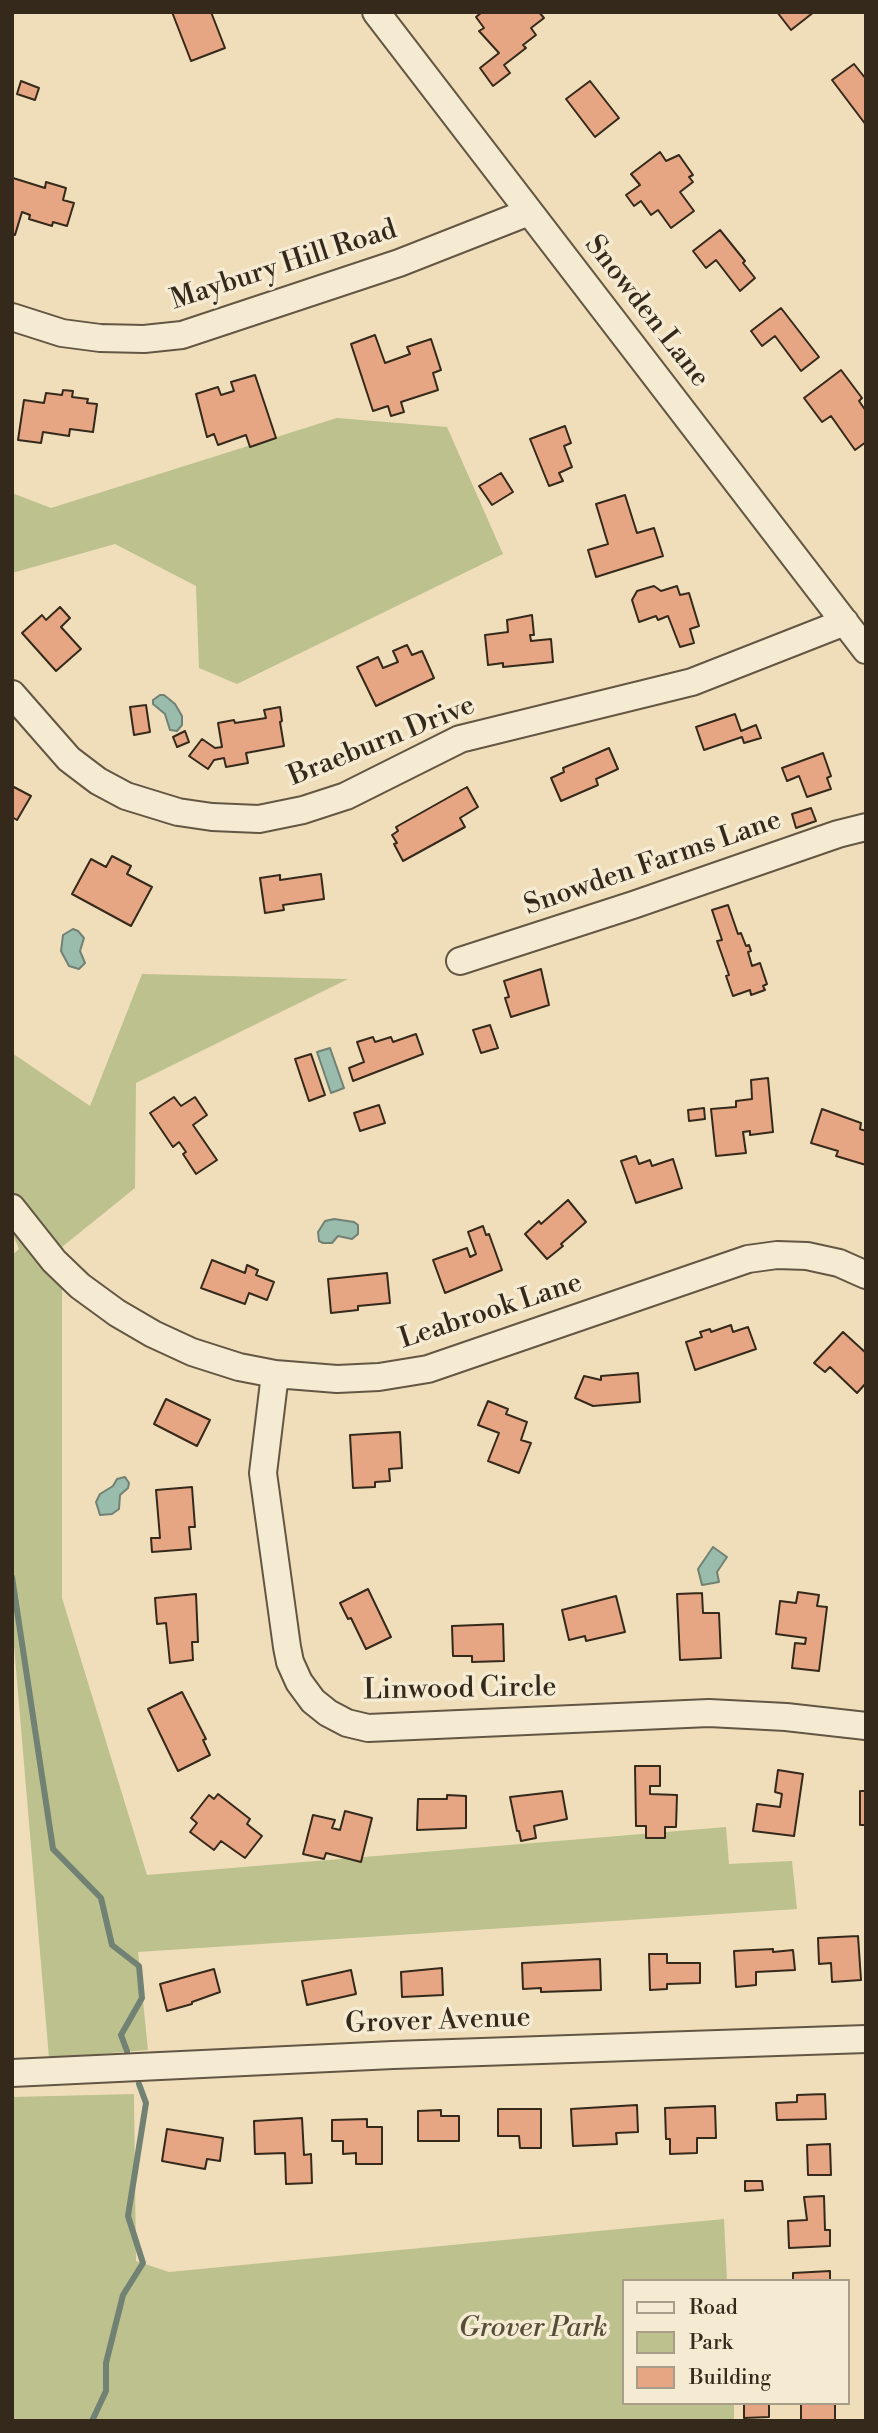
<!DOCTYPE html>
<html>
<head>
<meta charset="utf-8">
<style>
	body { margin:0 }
	#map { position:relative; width:878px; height:2433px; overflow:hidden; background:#f0deba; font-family:"Libre Bodoni",serif }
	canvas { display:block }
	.frame { position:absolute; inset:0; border:14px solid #34291b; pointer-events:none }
	.legend { position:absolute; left:622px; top:2279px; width:228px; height:126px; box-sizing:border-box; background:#f5ead2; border:2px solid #a89d89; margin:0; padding:9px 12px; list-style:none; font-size:21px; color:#34291b }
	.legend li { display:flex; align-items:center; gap:14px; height:35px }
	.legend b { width:35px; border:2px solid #a89d89 }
</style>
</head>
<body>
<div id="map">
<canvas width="878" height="2433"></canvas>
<div class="frame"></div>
<ul class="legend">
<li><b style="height:9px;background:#f5ead2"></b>Road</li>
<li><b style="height:19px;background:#bcc18e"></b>Park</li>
<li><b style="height:19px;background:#e6a583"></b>Building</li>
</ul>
</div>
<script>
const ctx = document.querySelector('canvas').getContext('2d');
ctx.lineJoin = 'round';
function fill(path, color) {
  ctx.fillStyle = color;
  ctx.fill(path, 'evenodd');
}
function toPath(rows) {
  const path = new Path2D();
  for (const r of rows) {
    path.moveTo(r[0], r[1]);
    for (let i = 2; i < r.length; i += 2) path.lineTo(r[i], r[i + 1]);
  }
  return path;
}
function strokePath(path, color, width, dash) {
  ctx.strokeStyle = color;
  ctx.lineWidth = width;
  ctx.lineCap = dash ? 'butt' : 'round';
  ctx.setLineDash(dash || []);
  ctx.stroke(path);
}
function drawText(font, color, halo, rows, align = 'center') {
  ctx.font = font + ' "Libre Bodoni",serif';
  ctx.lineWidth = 7;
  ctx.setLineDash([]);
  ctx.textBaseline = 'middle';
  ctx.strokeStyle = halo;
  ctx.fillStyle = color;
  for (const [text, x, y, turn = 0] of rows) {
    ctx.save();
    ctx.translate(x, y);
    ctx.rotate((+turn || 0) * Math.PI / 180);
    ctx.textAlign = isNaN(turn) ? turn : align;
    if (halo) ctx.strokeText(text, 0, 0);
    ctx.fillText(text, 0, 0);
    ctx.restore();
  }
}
fill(toPath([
	[337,418,447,427,503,554,237,684,199,668,196,586,115,544,12,573,12,493,51,508],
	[142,974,348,979,136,1083,135,1188,62,1247,62,1598,147,1875,726,1827,729,1864,792,1861,797,1909,138,1952,148,2050,49,2058,12,1622,12,1255,19,1249,12,1232,12,1053,90,1106],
	[134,2094,136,2261,169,2272,724,2219,727,2281,624,2281,624,2403,734,2403,734,2421,12,2421,12,2097]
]), '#bcc18e');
const water = toPath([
	[160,695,164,695,175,704,182,716,182,725,177,731,170,730,165,714,153,704,153,700,160,695],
	[73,929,78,931,84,938,80,951,85,963,79,969,69,966,61,951,63,935,73,929],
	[330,1048,344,1088,331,1093,317,1052,330,1048],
	[334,1219,354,1222,358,1225,358,1234,352,1239,338,1236,332,1243,323,1243,319,1241,318,1232,325,1221,334,1219],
	[125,1477,129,1483,128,1488,120,1495,119,1509,112,1514,100,1515,96,1502,100,1494,113,1486,117,1479,125,1477],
	[713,1547,727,1557,717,1572,719,1582,702,1585,698,1569,713,1547]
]);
fill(water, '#9abcad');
strokePath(water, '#718173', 2);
strokePath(toPath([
	[12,1577,53,1849,101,1898,112,1945,139,1966,142,1998,121,2035,127,2051],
	[92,2421,106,2391,106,2363,123,2295,143,2263,128,2216,146,2103,139,2084]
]), '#718173', 6);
const building = toPath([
	[172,12,211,12,225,48,191,61,172,12],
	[482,12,539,12,544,18,531,28,536,35,523,45,526,48,504,65,510,73,493,86,480,68,499,53,479,31,484,28,476,17,482,12],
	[777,12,814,12,791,30,777,12],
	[854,64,866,79,866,125,832,80,854,64],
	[21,81,39,88,35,100,17,94,21,81],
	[590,81,619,118,595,137,566,99,590,81],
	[660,152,666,161,679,155,693,175,689,177,693,182,680,192,694,211,671,228,658,210,651,215,641,201,634,206,626,195,640,185,631,174,660,152],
	[13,178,45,188,46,182,66,188,63,200,74,203,67,226,53,222,52,226,29,219,30,215,22,212,15,235,12,234,13,178],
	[720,230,745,261,743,263,755,278,740,291,716,260,706,268,693,251,720,230],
	[781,308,819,357,801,371,775,336,762,346,751,331,781,308],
	[375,335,385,363,410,354,407,347,431,339,441,370,433,373,438,390,401,402,404,412,391,416,388,406,373,411,351,344,375,335],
	[841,370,862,398,859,401,866,411,866,442,855,450,831,416,822,422,804,398,841,370],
	[255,375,276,438,250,447,246,435,218,445,214,434,207,437,196,394,218,387,221,395,234,391,231,382,255,375],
	[63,390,73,391,72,397,88,399,87,403,97,404,93,432,70,429,69,436,43,432,41,443,18,440,24,400,44,403,46,393,62,395,63,390],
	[565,426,571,443,564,446,572,467,559,473,563,481,549,486,530,439,565,426],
	[501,473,513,492,492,505,479,486,501,473],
	[625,495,637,533,654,528,663,556,596,577,588,550,608,544,596,504,625,495],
	[654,586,661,591,677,586,680,595,689,593,699,626,690,629,694,643,680,647,668,616,658,620,656,616,639,622,632,600,637,591,654,586],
	[60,607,70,618,61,627,81,649,56,671,22,633,42,615,46,620,60,607],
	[532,615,534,635,530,635,531,641,551,639,553,662,503,667,503,663,488,665,485,635,508,632,507,620,532,615],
	[407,645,412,655,422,651,434,678,376,706,357,667,378,657,383,668,398,662,393,651,407,645],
	[146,705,150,732,134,735,130,707,146,705],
	[280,707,282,721,280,722,284,746,246,753,248,763,226,767,224,758,214,760,208,769,189,756,202,739,215,748,222,747,218,723,234,720,235,723,266,718,264,710,280,707],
	[735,714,741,731,756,725,761,738,744,743,742,737,704,750,696,727,735,714],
	[185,731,189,742,177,747,173,737,185,731],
	[609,748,618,769,596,779,598,785,561,801,551,778,564,772,563,768,609,748],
	[823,753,831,776,827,778,831,789,807,797,799,776,787,781,782,768,823,753],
	[12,786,31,796,17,820,12,817,12,786],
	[467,787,478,807,460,818,465,827,403,861,394,844,397,843,392,835,398,831,396,827,467,787],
	[811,808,816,821,796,828,792,814,811,808],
	[112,856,131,866,127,874,152,887,131,926,72,894,91,859,106,867,112,856],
	[321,874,324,899,283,905,284,910,265,913,260,878,280,875,280,880,321,874],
	[728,905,738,934,741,933,746,946,749,945,751,951,748,952,752,966,760,963,767,984,763,986,765,990,751,995,750,990,733,996,726,976,729,975,717,941,722,940,712,910,728,905],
	[541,969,549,1005,511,1017,505,998,509,997,504,981,541,969],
	[490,1025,498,1048,481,1053,473,1030,490,1025],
	[416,1034,423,1054,353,1081,349,1068,364,1062,357,1042,373,1037,375,1042,391,1037,393,1042,416,1034],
	[311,1054,325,1095,309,1101,295,1059,311,1054],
	[768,1078,773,1132,750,1135,750,1131,743,1132,746,1153,716,1156,711,1109,736,1107,736,1101,752,1099,751,1080,768,1078],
	[174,1097,181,1106,195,1097,207,1115,193,1125,217,1160,196,1174,183,1154,186,1152,179,1142,173,1147,150,1113,174,1097],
	[379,1105,385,1123,360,1131,354,1113,379,1105],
	[704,1108,705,1119,689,1121,688,1110,704,1108],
	[822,1109,861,1123,860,1129,866,1131,866,1165,836,1156,838,1151,811,1143,822,1109],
	[636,1156,639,1164,650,1160,652,1166,673,1159,682,1188,636,1203,621,1161,636,1156],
	[568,1200,586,1222,561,1244,563,1246,547,1259,525,1234,539,1221,541,1224,568,1200],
	[483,1226,486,1235,489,1234,502,1270,445,1293,433,1260,467,1248,470,1257,476,1254,468,1232,483,1226],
	[212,1260,245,1273,247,1265,258,1270,256,1275,274,1282,267,1300,249,1293,245,1304,201,1288,212,1260],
	[387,1273,390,1303,358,1306,358,1310,331,1313,328,1279,387,1273],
	[731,1325,733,1332,748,1327,756,1349,695,1370,686,1342,702,1337,700,1332,710,1329,711,1332,731,1325],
	[843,1332,866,1353,866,1383,857,1393,830,1367,825,1372,814,1363,843,1332],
	[638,1373,640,1402,593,1406,575,1398,584,1376,601,1380,601,1376,638,1373],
	[166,1399,210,1420,197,1446,154,1424,166,1399],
	[488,1401,508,1409,506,1414,527,1422,521,1440,531,1443,519,1473,488,1461,499,1433,478,1425,488,1401],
	[400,1432,402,1468,389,1469,390,1481,375,1482,375,1487,353,1488,350,1435,400,1432],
	[192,1487,195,1527,189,1527,191,1549,152,1552,151,1538,160,1538,156,1490,192,1487],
	[368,1589,391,1637,366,1649,351,1618,348,1619,340,1603,368,1589],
	[798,1592,819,1595,817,1606,827,1607,819,1671,792,1668,795,1643,805,1644,806,1638,776,1634,780,1601,796,1603,798,1592],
	[702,1593,703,1613,719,1613,721,1658,680,1660,677,1594,702,1593],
	[196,1594,198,1642,192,1642,193,1660,170,1663,166,1623,157,1624,155,1598,196,1594],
	[616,1596,625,1632,586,1641,585,1636,569,1640,562,1610,616,1596],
	[503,1624,504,1661,472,1662,472,1656,453,1656,452,1626,503,1624],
	[182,1692,206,1739,203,1740,210,1755,178,1771,148,1709,182,1692],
	[635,1766,660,1766,660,1786,650,1786,650,1794,677,1795,676,1827,665,1827,665,1838,646,1838,646,1826,636,1826,635,1766],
	[778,1770,803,1774,794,1836,753,1831,757,1804,780,1807,782,1794,775,1792,778,1770],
	[562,1791,567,1819,534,1826,536,1838,521,1841,519,1831,517,1831,510,1797,562,1791],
	[860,1791,866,1791,866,1825,860,1825,860,1791],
	[218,1794,250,1819,247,1824,262,1836,245,1858,221,1841,214,1850,190,1832,197,1823,191,1818,209,1795,214,1799,218,1794],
	[447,1795,466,1796,466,1828,417,1830,418,1799,447,1799,447,1795],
	[345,1811,372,1818,361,1862,326,1853,324,1859,303,1854,313,1815,335,1820,332,1828,340,1830,345,1811],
	[858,1936,861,1980,832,1982,831,1963,819,1964,818,1938,858,1936],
	[773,1949,773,1952,793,1950,795,1970,756,1972,756,1985,736,1987,734,1951,773,1949],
	[649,1954,667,1954,667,1963,700,1963,700,1983,667,1984,667,1989,650,1990,649,1954],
	[600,1959,601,1990,541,1992,541,1988,523,1989,522,1963,600,1959],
	[442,1968,443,1995,402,1997,401,1972,442,1968],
	[214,1969,220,1992,192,2002,192,2004,167,2011,160,1984,214,1969],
	[351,1970,356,1994,307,2005,302,1981,351,1970],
	[825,2094,826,2119,777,2120,776,2103,797,2102,797,2095,825,2094],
	[637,2105,638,2132,616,2133,617,2144,573,2146,571,2109,637,2105],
	[715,2106,716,2138,697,2138,697,2153,670,2154,670,2139,666,2139,665,2108,715,2106],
	[498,2109,541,2109,541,2148,520,2148,519,2136,498,2136,498,2109],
	[441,2110,441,2116,459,2116,459,2141,418,2141,418,2111,441,2110],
	[302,2118,304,2155,311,2154,312,2183,286,2184,285,2153,255,2154,254,2121,302,2118],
	[367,2119,367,2127,382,2127,382,2164,356,2164,356,2153,343,2154,343,2141,332,2141,332,2120,367,2119],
	[167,2129,223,2138,220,2161,207,2159,205,2169,162,2161,167,2129],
	[830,2144,831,2175,808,2175,807,2145,830,2144],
	[745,2181,762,2181,763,2190,745,2191,745,2181],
	[824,2196,825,2230,830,2230,830,2246,789,2248,788,2221,807,2220,804,2197,824,2196],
	[830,2271,830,2281,793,2281,793,2273,830,2271],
	[744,2403,769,2403,769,2417,744,2418,744,2403],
	[801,2403,835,2403,835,2421,801,2421,801,2403]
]);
fill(building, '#e6a583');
strokePath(building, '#34291b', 2);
const minor = toPath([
	[376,12,866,650],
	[12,317,62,333,100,338,144,339,182,335,399,263,529,212],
	[12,694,69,759,98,781,126,796,178,812,212,817,259,819,303,810,346,796,460,739,692,682,845,622],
	[460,961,633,905,838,834,866,827],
	[12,1208,54,1261,80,1286,117,1313,153,1334,192,1352,239,1367,275,1374,337,1379,379,1377,428,1369,748,1259,777,1255,807,1256,839,1263,866,1275],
	[275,1374,263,1473,287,1647,290,1662,299,1682,313,1701,328,1713,347,1723,368,1728,709,1713,786,1717,866,1726],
	[12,2073,393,2055,866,2039]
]);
strokePath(minor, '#635643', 30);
strokePath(minor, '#f5ead2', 26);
drawText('28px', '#34291b', '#f5ead2', [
	["Maybury Hill Road",284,266,-18],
	["Snowden Lane",646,312,52],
	["Braeburn Drive",382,742,-22],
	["Snowden Farms Lane",653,864,-19],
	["Leabrook Lane",491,1312,-18],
	["Linwood Circle",460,1690,-1],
	["Grover Avenue",438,2022,-2]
]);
drawText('italic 28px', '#564f38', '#f5ead2', [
	["Grover Park",533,2329]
]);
</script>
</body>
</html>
